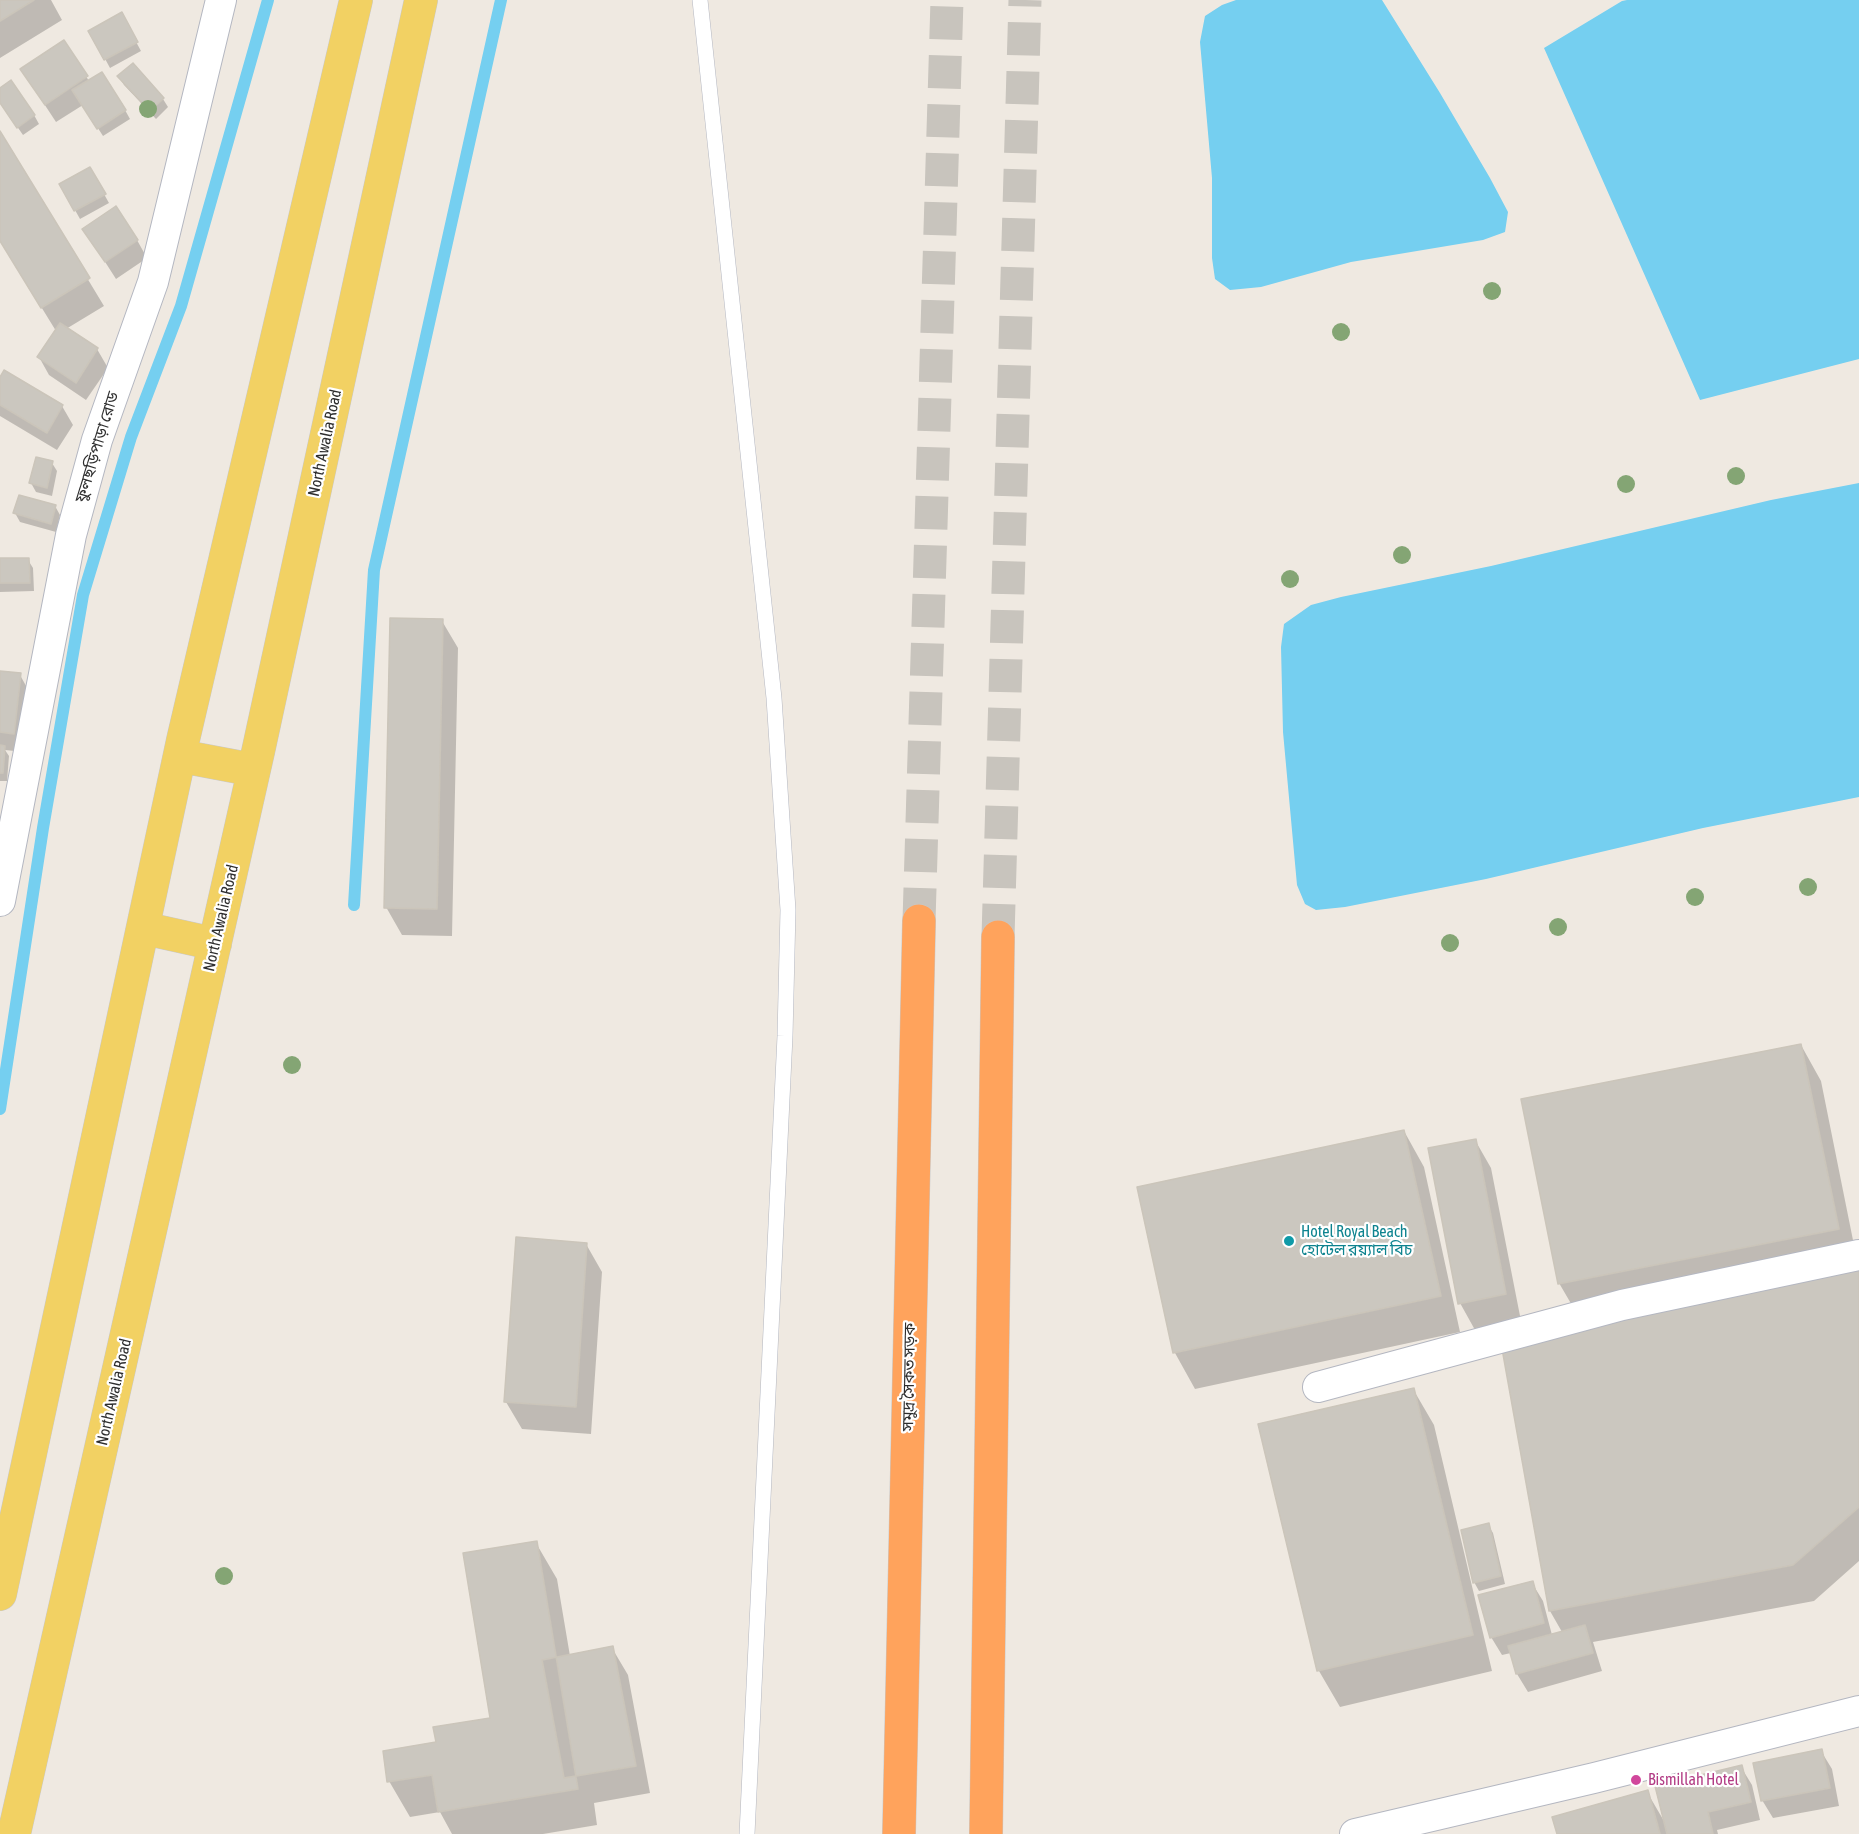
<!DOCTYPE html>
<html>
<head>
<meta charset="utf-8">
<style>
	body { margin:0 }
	canvas { display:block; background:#efe9e1 }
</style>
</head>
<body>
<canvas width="1859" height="1834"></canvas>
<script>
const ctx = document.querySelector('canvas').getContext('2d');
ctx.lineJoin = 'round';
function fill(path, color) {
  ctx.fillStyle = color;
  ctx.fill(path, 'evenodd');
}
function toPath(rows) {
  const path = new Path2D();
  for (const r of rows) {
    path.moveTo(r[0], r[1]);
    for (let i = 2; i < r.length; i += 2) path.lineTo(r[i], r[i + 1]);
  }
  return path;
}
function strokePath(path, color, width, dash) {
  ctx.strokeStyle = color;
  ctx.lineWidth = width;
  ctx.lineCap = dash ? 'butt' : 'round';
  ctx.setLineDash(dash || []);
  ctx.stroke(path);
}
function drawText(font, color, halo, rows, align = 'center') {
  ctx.font = font + ' "Asap Condensed","Noto Sans Bengali",sans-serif';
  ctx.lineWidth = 4.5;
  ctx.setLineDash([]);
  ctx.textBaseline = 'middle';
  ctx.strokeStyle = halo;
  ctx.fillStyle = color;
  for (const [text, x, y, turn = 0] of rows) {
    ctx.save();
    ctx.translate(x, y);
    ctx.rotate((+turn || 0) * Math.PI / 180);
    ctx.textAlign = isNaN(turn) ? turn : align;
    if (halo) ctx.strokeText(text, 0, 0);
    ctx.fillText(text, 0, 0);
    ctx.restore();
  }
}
fill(toPath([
	[1236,0,1382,0,1440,93,1490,178,1508,212,1505,232,1483,240,1351,262,1261,287,1230,290,1215,279,1212,258,1212,178,1200,42,1205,16,1222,5],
	[1627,0,1859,0,1859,359,1700,400,1544,48,1622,1],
	[1859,483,1859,797,1703,828,1486,879,1345,907,1316,910,1305,904,1297,885,1283,732,1281,647,1284,624,1311,605,1341,597,1491,566,1771,500]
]), '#75cff0');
fill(toPath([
	[0,0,51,0,62,20,0,58],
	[121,14,141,51,110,68,90,31],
	[64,42,89,81,125,110,130,119,103,136,83,105,56,122,33,87],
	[119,77,163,99,168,107,156,119,124,85],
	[0,90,34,115,39,124,23,135,0,102],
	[0,134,104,306,66,329,97,349,108,368,86,400,49,375,39,357,56,331,0,240],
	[90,169,109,203,80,219,61,185],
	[84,229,137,240,147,258,116,279],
	[5,372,62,406,73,425,57,450,0,416,0,380],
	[52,463,57,471,52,496,36,492,31,483],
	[55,506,60,515,56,532,20,522,15,513],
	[0,560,28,560,33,568,34,591,0,592],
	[442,621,458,648,452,936,402,935,386,907],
	[0,673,20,675,30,693,24,752,5,750,9,756,7,781,0,781],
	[1801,1045,1821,1081,1858,1265,1580,1319,1559,1283],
	[1404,1131,1424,1167,1460,1332,1195,1389,1175,1353],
	[1475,1140,1491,1168,1521,1321,1475,1330,1460,1303],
	[586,1244,602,1272,591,1434,522,1429,506,1402],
	[1859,1271,1859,1561,1814,1601,1593,1642,1602,1671,1528,1692,1517,1674,1511,1653,1502,1655,1491,1637,1532,1583,1543,1601,1552,1635,1562,1632,1550,1611,1503,1344],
	[1413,1389,1434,1425,1492,1671,1340,1707,1319,1671,1260,1425],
	[1488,1525,1493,1533,1505,1584,1479,1591,1474,1582],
	[536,1543,557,1579,570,1656,612,1648,628,1675,650,1793,594,1803,597,1825,543,1834,452,1834,440,1812,410,1817,389,1781,438,1743,492,1719],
	[1821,1751,1832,1769,1839,1806,1773,1818,1762,1800],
	[1741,1767,1752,1785,1760,1820,1717,1830,1718,1834,1559,1834,1647,1792,1664,1821]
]), '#0003');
strokePath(toPath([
	[354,905,374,570,501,0],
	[0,1109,43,828,83,595,131,437,181,306,268,0]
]), '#75cff0', 12);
const building = toPath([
	[0,0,34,0,0,21,0,0],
	[122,12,138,42,104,60,88,31,122,12],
	[64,40,88,76,45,105,20,69,64,40],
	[133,63,164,98,150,111,117,76,133,63],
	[102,72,126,110,97,129,72,90,102,72],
	[11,80,35,115,17,128,0,103,0,88,11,80],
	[0,131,90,278,41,308,0,241,0,131],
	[90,167,106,194,74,211,59,184,90,167],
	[116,206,138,240,105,262,82,229,116,206],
	[60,323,98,348,76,383,37,357,60,323],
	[4,370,63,405,47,433,0,405,0,377,4,370],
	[36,457,53,461,47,488,29,483,36,457],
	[19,495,56,505,51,524,13,513,19,495],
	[0,558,29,558,30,583,0,583,0,558],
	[390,618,443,619,437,909,384,908,390,618],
	[0,671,21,673,14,734,0,732,0,671],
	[0,745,5,746,3,773,0,773,0,745],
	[1801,1044,1839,1229,1558,1284,1521,1099,1801,1044],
	[1404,1130,1441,1296,1173,1353,1137,1187,1404,1130],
	[1476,1139,1506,1294,1458,1304,1428,1148,1476,1139],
	[516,1237,587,1243,576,1407,504,1402,516,1237],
	[1859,1269,1859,1507,1793,1565,1549,1611,1501,1343,1859,1269],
	[1414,1388,1473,1635,1317,1671,1258,1424,1414,1388],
	[1489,1523,1501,1576,1473,1583,1461,1530,1489,1523],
	[537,1541,578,1789,438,1812,432,1775,387,1782,383,1751,436,1742,433,1727,490,1718,463,1553,537,1541],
	[1533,1581,1544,1623,1490,1638,1478,1595,1533,1581],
	[1585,1625,1593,1653,1516,1674,1508,1646,1585,1625],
	[613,1646,636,1766,564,1778,542,1660,613,1646],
	[1822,1749,1830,1788,1761,1801,1753,1763,1822,1749],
	[1742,1765,1751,1802,1708,1812,1713,1834,1667,1834,1655,1786,1742,1765],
	[1648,1790,1660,1834,1557,1834,1552,1817,1648,1790]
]);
fill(building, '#cbc7bf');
strokePath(building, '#cbc5ba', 1.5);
strokePath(toPath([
	[919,921,947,0],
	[998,937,1025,0]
]), '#c8c4bd', 33, [33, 16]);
const service = toPath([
	[700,0,774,698,788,910,785,1036,747,1834]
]);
const minor = toPath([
	[0,901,71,535,97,440,153,282,221,0],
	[1318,1387,1622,1305,1859,1255],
	[1355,1834,1594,1778,1859,1711]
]);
const primary = toPath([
	[180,756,254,770],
	[143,928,215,944],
	[0,1594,183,740,356,0],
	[14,1834,258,752,421,0]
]);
const motorway = toPath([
	[899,1834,919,921],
	[986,1834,998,937]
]);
strokePath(service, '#b4b7c1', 16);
strokePath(minor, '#b4b7c1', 32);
strokePath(primary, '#c9c9c9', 34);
strokePath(motorway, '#c9c9c9', 34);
strokePath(service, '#fff', 15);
strokePath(minor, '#fff', 30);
strokePath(primary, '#f2d163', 33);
strokePath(motorway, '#ffa35c', 33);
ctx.fillStyle = '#84a574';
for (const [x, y] of [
	[148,109],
	[1492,291],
	[1341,332],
	[1736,476],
	[1626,484],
	[1402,555],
	[1290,579],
	[1808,887],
	[1695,897],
	[1558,927],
	[1450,943],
	[292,1065],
	[224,1576]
]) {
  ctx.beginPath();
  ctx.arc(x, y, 9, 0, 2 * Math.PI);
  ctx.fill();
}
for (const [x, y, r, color] of [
	[1289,1241,6,"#0f9aa8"],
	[1636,1780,6,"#d1479c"]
]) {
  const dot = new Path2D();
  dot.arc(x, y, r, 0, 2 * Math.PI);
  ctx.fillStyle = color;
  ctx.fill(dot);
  strokePath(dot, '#fff', 2);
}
drawText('16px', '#2e2e2e', '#fff', [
	["North Awalia Road",325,443,-78],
	["ফুলছড়িপাড়া রোড",97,447,-73],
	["North Awalia Road",221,918,-77],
	["সমুদ্র সৈকত সড়ক",909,1377,-89],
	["North Awalia Road",114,1392,-77]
]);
drawText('16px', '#0d838f', '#fff', [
	["Hotel Royal Beach",1301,1232],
	["হোটেল রয়্যাল বিচ",1301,1250]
], 'left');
drawText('16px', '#b23c85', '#fff', [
	["Bismillah Hotel",1648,1780]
], 'left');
</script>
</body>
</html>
